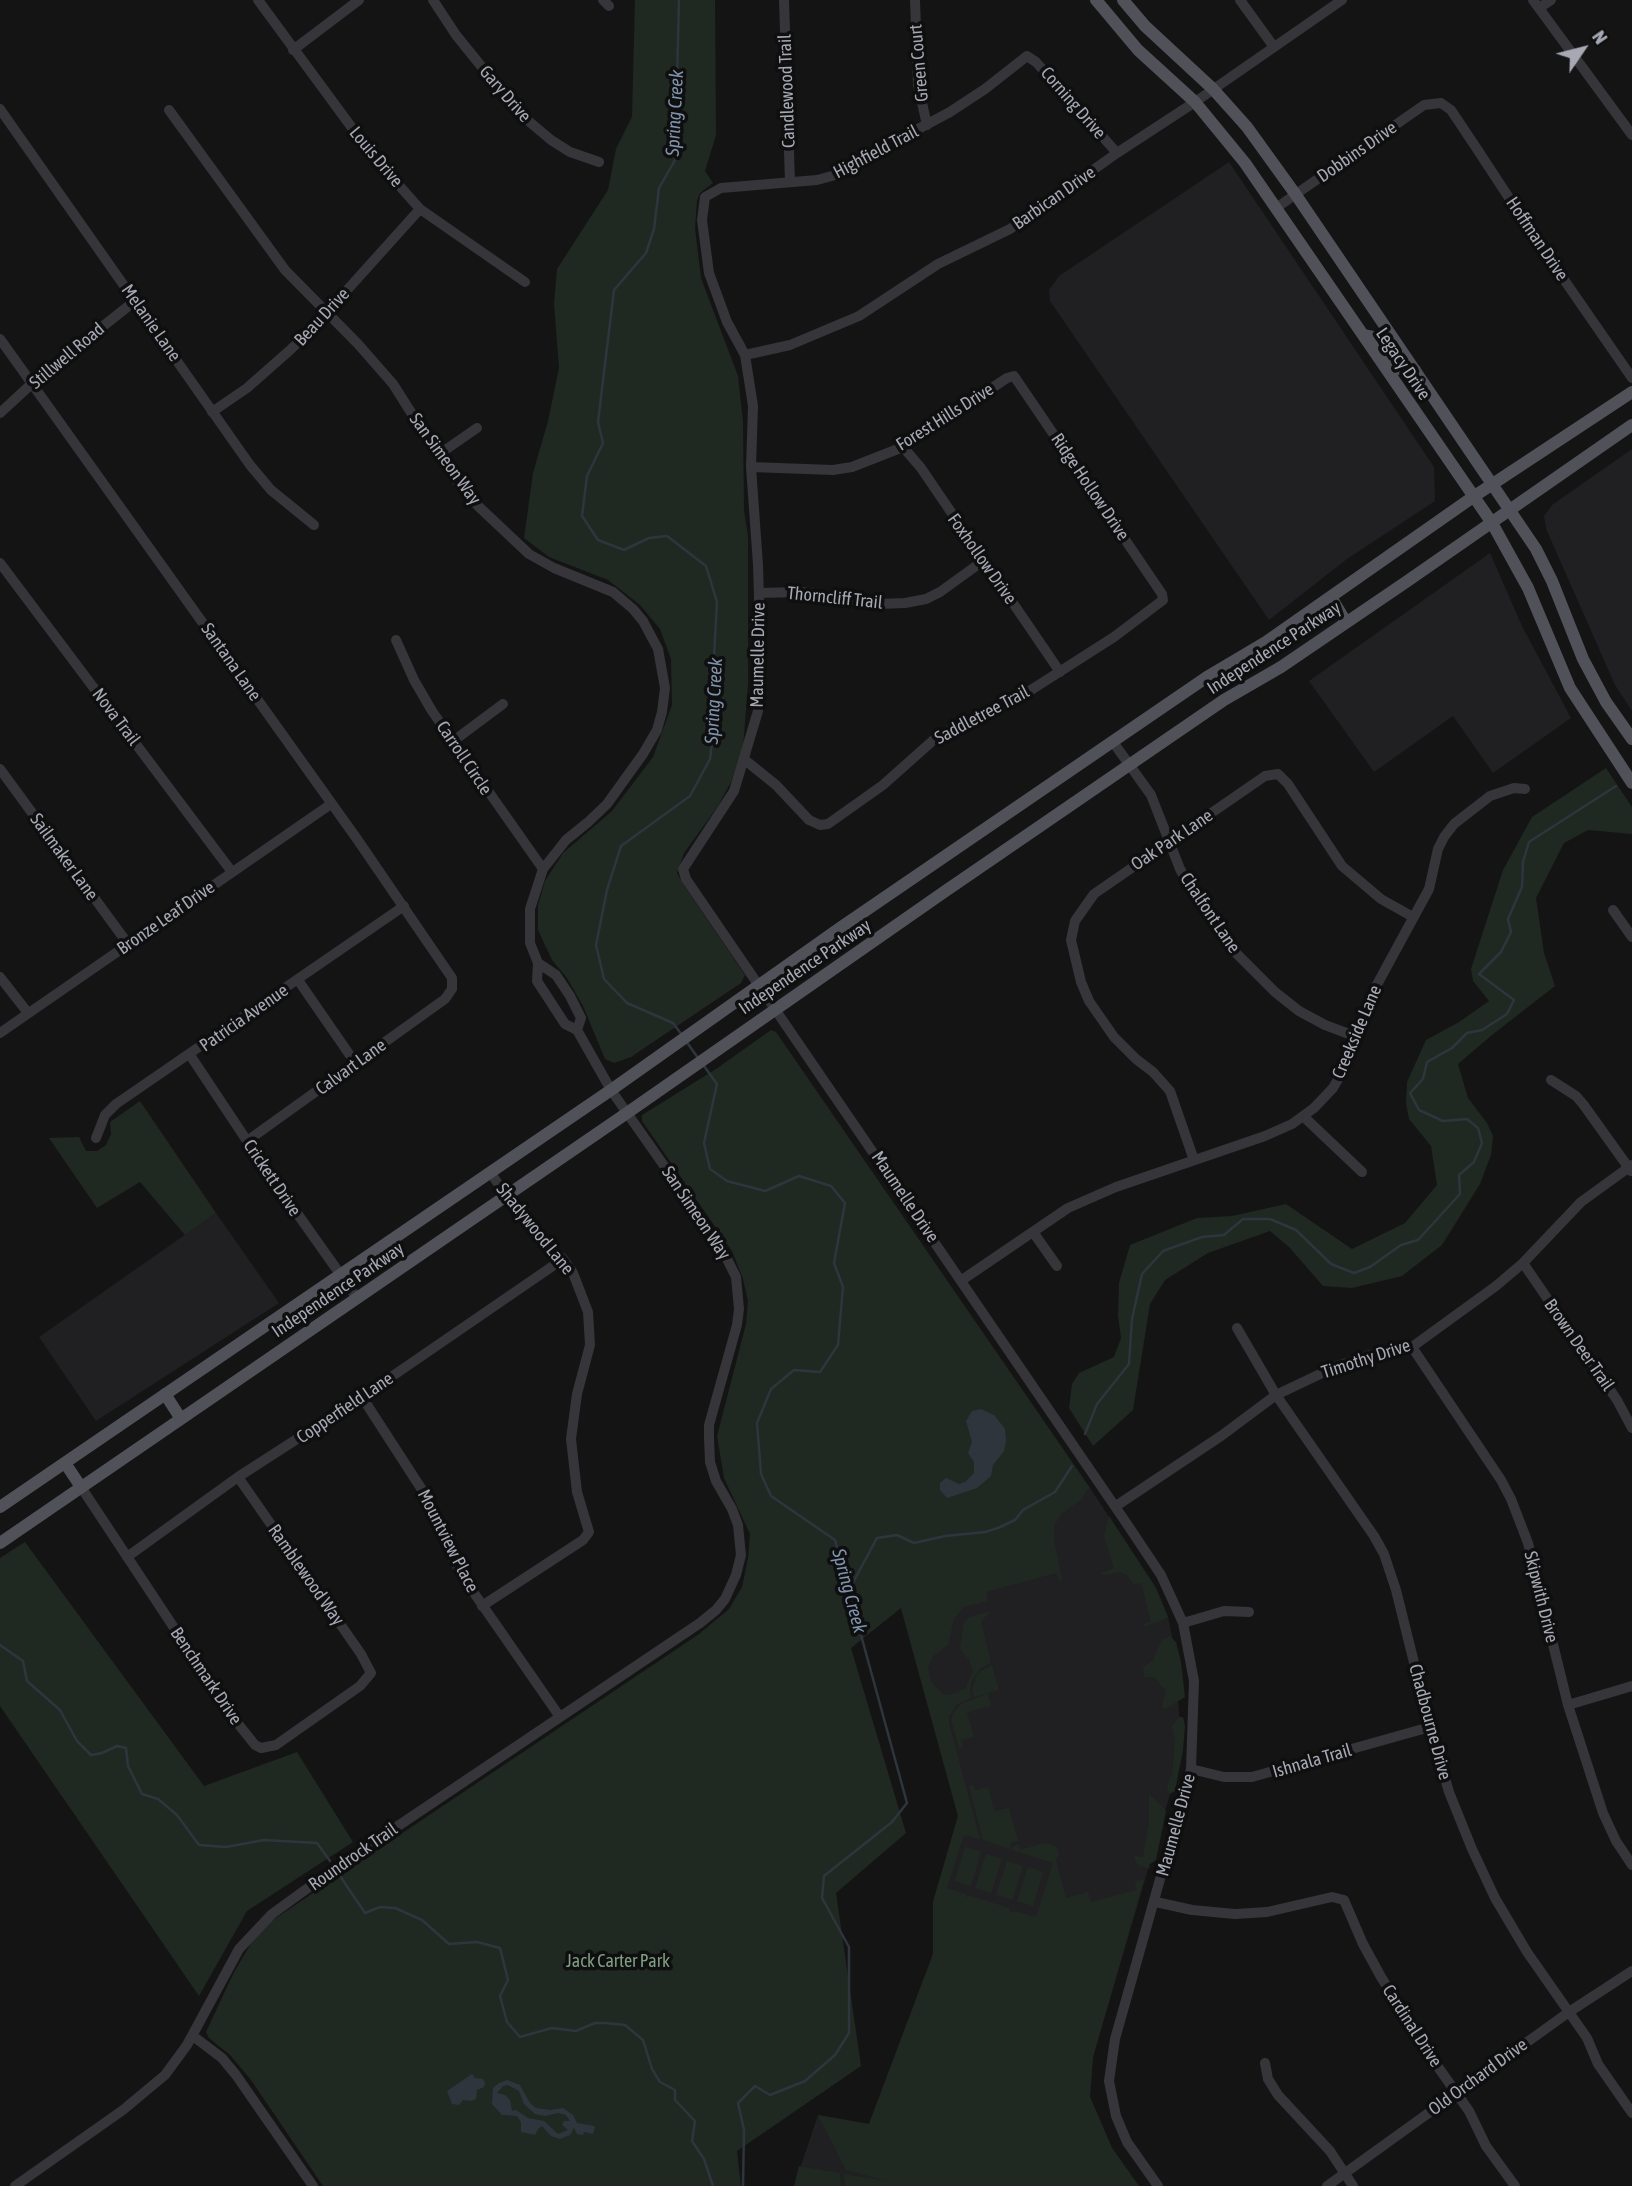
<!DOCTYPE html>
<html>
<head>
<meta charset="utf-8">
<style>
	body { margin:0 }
	#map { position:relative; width:1632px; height:2186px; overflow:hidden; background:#141415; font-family:"Asap Condensed",sans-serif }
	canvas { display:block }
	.north { position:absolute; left:1548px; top:14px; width:70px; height:70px; -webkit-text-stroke:5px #0f0f10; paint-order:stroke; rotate:55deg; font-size:19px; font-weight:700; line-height:28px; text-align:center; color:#a6a9b4 }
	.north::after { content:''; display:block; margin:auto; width:24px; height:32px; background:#a6a9b4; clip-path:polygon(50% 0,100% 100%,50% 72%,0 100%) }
</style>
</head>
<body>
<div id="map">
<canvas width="1632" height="2186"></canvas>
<div class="north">N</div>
</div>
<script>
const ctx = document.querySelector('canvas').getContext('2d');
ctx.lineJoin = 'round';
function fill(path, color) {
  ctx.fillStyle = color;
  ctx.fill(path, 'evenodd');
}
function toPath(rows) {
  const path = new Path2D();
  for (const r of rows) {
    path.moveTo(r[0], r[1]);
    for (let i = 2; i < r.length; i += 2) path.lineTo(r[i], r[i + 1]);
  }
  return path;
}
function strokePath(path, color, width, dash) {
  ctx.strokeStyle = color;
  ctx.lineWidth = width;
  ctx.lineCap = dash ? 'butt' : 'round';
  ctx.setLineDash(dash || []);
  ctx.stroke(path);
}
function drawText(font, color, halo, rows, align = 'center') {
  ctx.font = font + ' "Asap Condensed",sans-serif';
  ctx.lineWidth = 7;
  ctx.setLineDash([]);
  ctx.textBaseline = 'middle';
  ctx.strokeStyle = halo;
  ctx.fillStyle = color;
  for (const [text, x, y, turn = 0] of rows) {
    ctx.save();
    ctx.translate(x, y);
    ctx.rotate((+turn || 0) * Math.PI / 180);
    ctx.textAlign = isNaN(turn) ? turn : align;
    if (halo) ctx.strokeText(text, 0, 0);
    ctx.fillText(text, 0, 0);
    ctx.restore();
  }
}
fill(toPath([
	[1229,162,1434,467,1435,501,1347,559,1269,620,1050,301,1049,290,1059,276],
	[1632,449,1632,711,1615,685,1547,531,1544,516,1552,505],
	[1490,553,1522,626,1571,718,1493,773,1453,716,1374,772,1309,681],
	[216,1213,279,1303,96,1421,39,1337],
	[1090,1488,1156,1588,1168,1617,1175,1650,1180,1728,1173,1784,1093,2057,1090,2097,1112,2148,1139,2186,794,2186,818,2115,869,2124,933,1954,933,1902,958,1816,901,1608]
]), '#202022');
fill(toPath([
	[635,0,715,0,716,135,705,171,713,183,700,193,697,201,695,228,701,278,738,376,743,421,744,510,748,536,748,684,743,748,731,782,718,806,684,853,677,873,684,885,745,975,741,983,631,1057,614,1063,605,1059,583,1006,567,978,552,960,538,930,538,905,545,881,563,853,612,811,653,757,672,705,671,659,660,629,640,605,608,580,549,557,524,538,533,473,548,421,559,368,554,304,557,269,608,190,616,149,632,117],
	[1606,768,1632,807,1632,834,1588,830,1564,843,1536,898,1544,953,1555,986,1492,1035,1458,1064,1468,1098,1487,1123,1493,1136,1491,1155,1480,1184,1442,1245,1402,1276,1352,1288,1323,1286,1289,1247,1270,1231,1208,1253,1165,1280,1150,1304,1133,1410,1093,1446,1069,1408,1072,1384,1079,1373,1114,1357,1121,1338,1118,1316,1119,1283,1130,1245,1197,1218,1232,1216,1286,1204,1352,1249,1405,1223,1437,1185,1431,1146,1409,1119,1406,1103,1407,1082,1426,1040,1459,1022,1489,1001,1473,981,1471,969,1503,870,1532,817],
	[771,1030,776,1032,1090,1488,1086,1491,1081,1500,1061,1514,1054,1526,1054,1539,1062,1580,1059,1581,1056,1573,986,1592,987,1601,964,1607,954,1619,948,1645,933,1656,928,1668,932,1683,943,1694,950,1695,966,1688,973,1671,969,1660,960,1649,964,1622,970,1617,991,1611,981,1621,991,1663,981,1668,972,1680,970,1691,971,1698,956,1705,949,1716,949,1723,980,1839,964,1835,947,1888,966,1894,966,1897,971,1896,1010,1908,1009,1911,1013,1912,1014,1911,1036,1917,1053,1863,1012,1850,1013,1846,1019,1844,1019,1850,1045,1843,1057,1847,1059,1855,1056,1860,1066,1898,1088,1892,1091,1902,1137,1890,1135,1882,1144,1879,1093,2057,1090,2097,1112,2148,1139,2186,845,2186,844,2174,887,2181,846,2170,818,2115,869,2124,933,1954,933,1902,958,1816,901,1608,851,1648,906,1833,836,1893,861,2066,737,2151,741,2186,323,2186,251,2080,230,2055,209,2038,206,2032,234,1972,252,1942,270,1922,699,1634,729,1609,742,1587,748,1558,750,1534,724,1478,717,1436,746,1324,748,1301,743,1279,732,1251,642,1121,642,1115,716,1069],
	[140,1101,216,1213,185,1235,140,1182,97,1208,49,1138,79,1137,86,1151,97,1151,106,1145,111,1134,110,1122],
	[1109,1516,1156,1588,1168,1617,1165,1619,1144,1627,1144,1624,1151,1621,1141,1583,1133,1584,1128,1576,1120,1572,1104,1575,1101,1573,1114,1568,1104,1536],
	[25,1542,204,1786,297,1752,353,1842,247,1911,199,1996,0,1706,0,1558],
	[1170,1636,1176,1642,1181,1662,1185,1697,1165,1709,1162,1707,1166,1691,1154,1677,1144,1677,1143,1668,1153,1660,1162,1639],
	[992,1665,999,1690,988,1693,991,1706,967,1712,974,1737,961,1740,963,1747,959,1748,951,1720,953,1713,961,1704,987,1694,974,1697,972,1690,976,1677,981,1671],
	[1179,1717,1183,1717,1185,1726,1183,1750,1175,1791,1170,1794,1167,1789,1170,1776,1172,1776,1175,1741,1172,1726],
	[973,1785,975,1790,988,1787,994,1811,1009,1808,1018,1841,1011,1843,1010,1849,983,1840,969,1786],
	[1149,1794,1166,1811,1156,1860,1149,1865,1150,1868,1139,1866,1135,1860,1135,1856,1143,1857,1149,1821],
	[965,1847,981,1852,971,1886,955,1881],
	[986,1854,1002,1859,991,1893,975,1888],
	[1007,1861,1023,1866,1012,1900,996,1895],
	[1028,1867,1043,1872,1033,1906,1017,1901],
	[799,2166,840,2173,841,2186,794,2186]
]), '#202822');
fill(toPath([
	[981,1409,994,1415,1005,1429,1006,1441,1004,1451,993,1465,991,1476,977,1488,947,1498,940,1490,940,1483,946,1478,959,1484,965,1482,974,1473,974,1462,968,1453,972,1442,966,1421,972,1411],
	[472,2074,475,2078,483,2079,485,2083,484,2087,477,2090,476,2099,471,2101,463,2100,459,2105,452,2104,447,2091],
	[507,2080,520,2085,530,2103,536,2108,550,2110,563,2108,573,2115,577,2123,595,2126,593,2134,584,2132,583,2135,577,2134,574,2128,570,2135,560,2139,551,2136,542,2126,538,2129,535,2135,521,2132,521,2122,517,2116,502,2115,492,2104,493,2088,499,2083],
	[508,2085,519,2091,524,2104,535,2114,545,2116,558,2113,566,2115,570,2121,564,2121,562,2125,568,2130,558,2134,544,2121,528,2118,516,2110,512,2111,510,2100,505,2095,497,2093,503,2086]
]), '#2e353d');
strokePath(toPath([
	[679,0,675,160,659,188,654,229,646,253,614,290,598,422,603,443,587,476,582,516,598,540,624,550,649,538,667,536,706,566,717,602,713,674,716,705,710,759,690,796,621,846,607,890,596,945,604,979,627,1003,673,1023,682,1035],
	[686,1041,698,1058],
	[704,1066,717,1084,704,1143,710,1169,727,1181,765,1191,799,1176,831,1186,845,1203,834,1263,843,1287,838,1345,820,1372,794,1370,771,1389,757,1423,761,1474,771,1496,835,1540,907,1803,892,1822,824,1876,822,1898,849,1947,849,2033,835,2055,805,2081,770,2095,755,2086,738,2103,744,2130,743,2186],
	[1085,1434,1097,1404,1129,1364,1132,1319,1142,1274,1163,1251,1202,1237,1224,1235,1243,1219,1270,1219,1296,1230,1331,1264,1354,1273,1370,1267,1401,1245,1418,1240,1460,1194,1459,1175,1474,1162,1482,1143,1478,1128,1467,1119,1443,1121,1419,1110,1410,1093,1423,1079,1427,1062,1452,1048,1467,1033,1482,1030,1507,1014,1514,1000,1479,974,1501,952,1511,932,1508,919,1522,887,1523,862,1529,842,1616,786],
	[849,1590,877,1538,897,1535,914,1543,945,1536,985,1532,998,1528,1015,1520,1023,1510,1055,1492,1072,1466],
	[0,1645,23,1661,27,1681,60,1710,77,1741,91,1755,102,1753,117,1746,126,1748,128,1766,142,1794,158,1799,177,1815,199,1845,226,1847,264,1840,317,1843,330,1861],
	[340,1876,365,1913,380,1907,395,1908,422,1920,449,1944,477,1942,500,1948,508,1980,500,1996,507,2022,520,2037,552,2028,576,2031,595,2023,605,2023,625,2025,643,2040,652,2069,660,2082,675,2090,675,2100,695,2121,692,2141,704,2159,713,2186]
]), '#2e353d', 2.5);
strokePath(toPath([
	[258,0,372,155,420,209,525,282],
	[433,0,456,35,519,113,551,140,570,152,599,162],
	[603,0,609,6],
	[784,0,790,182],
	[915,0,918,85,927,125],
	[1240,0,1274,47],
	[1533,0,1632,135],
	[1539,8,1551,0],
	[293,50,359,0],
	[0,109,250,465,271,490,314,525],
	[1117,153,1036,62,1027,56,985,89,950,112,877,151,839,174,817,180,721,188,705,197,702,220,709,273,727,322,745,355,753,406,751,467,758,565,761,663,758,711,734,791,683,869,686,879,1127,1524,1161,1575,1183,1623,1194,1681,1191,1769,1115,2039,1109,2081,1116,2116,1127,2142,1158,2186],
	[1276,208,1424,105,1441,103,1451,110,1477,149,1538,242,1632,378],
	[0,339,357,839,452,978,452,989,445,999,247,1141],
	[745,355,790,345,859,316,938,264,1010,229,1117,153,1195,102,1342,0],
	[212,412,247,388,289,351,312,329,420,209],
	[0,413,39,377,136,300],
	[903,447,921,468,1060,672],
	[438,455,477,428],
	[0,563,232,872],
	[759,593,801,592,879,604,905,603,926,599,940,592,983,561],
	[396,640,414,680,432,711,543,869],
	[452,742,503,704],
	[1113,742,1151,795,1180,869,1195,896,1232,949,1275,992,1299,1011,1325,1025,1357,1037],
	[745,760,776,785,809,820,820,825,828,824,883,785,938,736,1020,697,1114,637,1163,600,1162,594,1014,376,1007,378,903,447,852,467,833,470,751,467],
	[0,769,128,944],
	[1613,910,1632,937],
	[538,963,556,975,570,996,581,1018,577,1030],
	[0,977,28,1013],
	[298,980,356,1064],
	[0,1033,331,804],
	[190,1055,265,1168,357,1298],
	[1551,1080,1576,1096,1583,1104,1631,1171],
	[1303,1116,1362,1172],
	[96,1138,105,1115,116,1104,404,906],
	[1194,1160,1170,1091,1153,1072,1136,1059,1114,1037,1089,1001,1081,982,1071,940,1075,921,1094,894,1265,776,1278,774,1288,784,1342,866,1381,899,1413,917],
	[1033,1232,1057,1266],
	[1523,1263,1617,1400,1632,1428],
	[962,1280,1068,1208,1116,1187,1265,1136,1292,1124,1314,1108,1333,1088,1348,1062,1374,990,1429,889,1438,849,1444,837,1454,824,1490,796,1514,788,1525,789],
	[1237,1328,1276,1395,1374,1536,1384,1554,1396,1590,1430,1727,1449,1792,1472,1849,1495,1898,1527,1952,1587,2038,1598,2064,1632,2113],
	[1412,1347,1501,1480,1511,1499,1528,1543,1568,1705,1603,1813,1616,1841,1632,1865],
	[362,1397,428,1499,455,1562,465,1580,560,1717],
	[81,1487,235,1720,255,1745,261,1748,276,1745,360,1686,371,1673,361,1654,238,1477],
	[1116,1506,1221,1436,1276,1395,1337,1366,1370,1355,1412,1347,1496,1286,1523,1263,1581,1202,1632,1165],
	[127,1557,238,1477,362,1397,563,1259],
	[482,1606,583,1540,589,1532,577,1492,571,1439,577,1394,590,1345,588,1312,573,1273,563,1259,538,1237,519,1214,490,1172],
	[1183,1623,1224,1611,1249,1612],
	[1568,1705,1632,1686],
	[1191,1769,1224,1777,1252,1777,1430,1727],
	[1156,1902,1192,1910,1235,1914,1267,1912,1332,1897,1344,1900,1363,1944,1381,1977,1431,2057,1469,2111,1486,2146,1515,2186],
	[193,2036,222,2058,236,2075,313,2186],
	[1265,2063,1268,2079,1278,2095,1330,2151,1353,2186],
	[15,2186,123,2110,165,2075,187,2045,239,1949,272,1914,334,1869,700,1623,716,1610,725,1599,736,1575,741,1555,738,1525,732,1509,716,1481,710,1462,709,1438,709,1425,737,1325,739,1309,736,1277,721,1247,611,1090,577,1030,565,1024,537,981,538,963,530,943,530,909,543,869,566,840,587,823,607,804,643,754,657,730,662,712,665,688,658,649,643,621,633,609,613,592,554,568,529,554,477,505,459,484,438,455,393,384,358,344,285,270,169,110],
	[1327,2186,1569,2012,1632,1971]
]), '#35353a', 10);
strokePath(toPath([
	[1096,0,1138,50,1195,102,1245,163,1492,523,1528,588,1570,688,1632,783],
	[1123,0,1145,26,1213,89,1247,127,1296,195,1536,549,1552,581,1583,659,1606,702,1632,739],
	[1363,335,1373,337,1399,369,1415,370],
	[1331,597,1346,622],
	[165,1394,181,1419],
	[65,1463,81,1487],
	[0,1507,611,1090,840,928,1207,677,1266,642,1473,497,1632,392],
	[0,1543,627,1113,944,892,1224,700,1281,667,1406,582,1632,425]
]), '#515259', 12);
drawText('18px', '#a6a9b4', '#0f0f10', [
	["Green Court",919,63,-95],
	["Candlewood Trail",787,91,-92],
	["Gary Drive",505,94,49],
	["Corning Drive",1073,103,49],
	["Highfield Trail",876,152,-28],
	["Dobbins Drive",1357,152,-35],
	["Louis Drive",376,157,50],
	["Barbican Drive",1054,198,-35],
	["Hoffman Drive",1537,239,56],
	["Beau Drive",322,317,-47],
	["Melanie Lane",151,323,55],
	["Stillwell Road",67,356,-40],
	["Legacy Drive",1403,364,56],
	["Forest Hills Drive",945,417,-32],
	["San Simeon Way",445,459,54],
	["Ridge Hollow Drive",1090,487,56],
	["Foxhollow Drive",982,559,55],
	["Thorncliff Trail",835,598,6],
	["Independence Parkway",1274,648,-33],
	["Maumelle Drive",758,655,-89],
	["Santana Lane",231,662,55],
	["Saddletree Trail",982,715,-28],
	["Nova Trail",116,717,53],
	["Carroll Circle",464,758,56],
	["Oak Park Lane",1172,840,-34],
	["Sailmaker Lane",64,857,54],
	["Chalfont Lane",1210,913,56],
	["Bronze Leaf Drive",166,918,-35],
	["Independence Parkway",805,967,-34],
	["Patricia Avenue",244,1018,-35],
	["Creekside Lane",1357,1032,-67],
	["Calvart Lane",351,1067,-36],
	["Crickett Drive",272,1178,56],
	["Maumelle Drive",905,1197,56],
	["San Simeon Way",696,1213,56],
	["Shadywood Lane",535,1229,51],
	["Independence Parkway",338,1290,-34],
	["Brown Deer Trail",1579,1345,55],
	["Timothy Drive",1366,1359,-18],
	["Copperfield Lane",345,1408,-34],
	["Mountview Place",448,1541,63],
	["Ramblewood Way",306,1575,55],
	["Skipwith Drive",1541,1597,76],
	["Benchmark Drive",206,1676,56],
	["Chadbourne Drive",1430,1722,75],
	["Ishnala Trail",1312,1761,-16],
	["Maumelle Drive",1176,1825,-75],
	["Roundrock Trail",353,1857,-35],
	["Cardinal Drive",1412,2026,57],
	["Old Orchard Drive",1478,2077,-36]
]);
drawText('18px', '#7f9e84', '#0f0f10', [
	["Jack Carter Park",618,1961]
]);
drawText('italic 19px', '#8093ad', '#0f0f10', [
	["Spring Creek",675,113,-87],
	["Spring Creek",714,701,-87],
	["Spring Creek",849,1591,75]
]);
</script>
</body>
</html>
